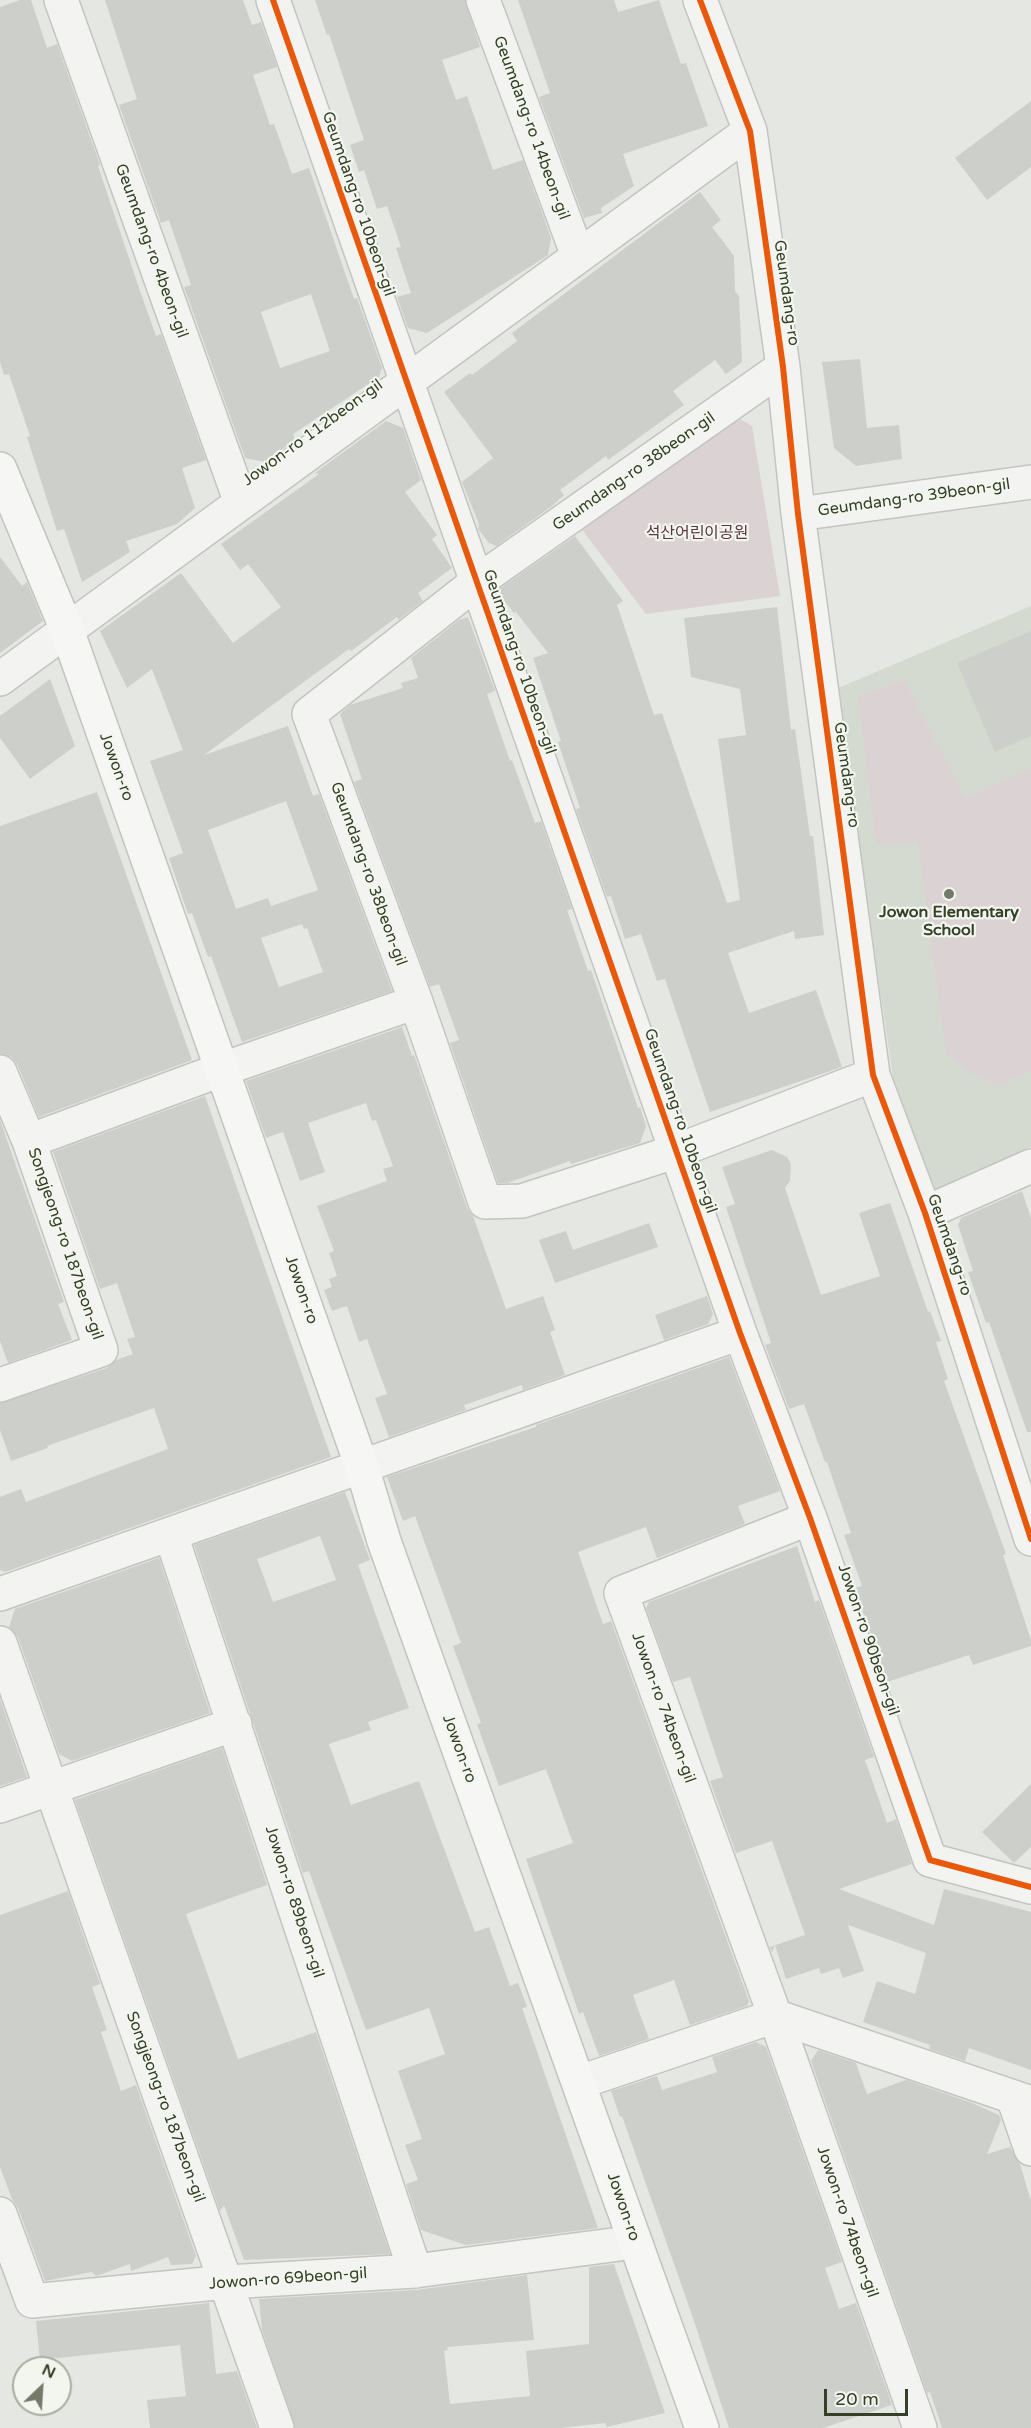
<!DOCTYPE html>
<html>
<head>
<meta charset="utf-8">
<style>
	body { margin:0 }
	#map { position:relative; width:1031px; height:2428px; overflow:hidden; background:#e5e7e2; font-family:"Varela Round",sans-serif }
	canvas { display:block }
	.north { position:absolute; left:12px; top:2356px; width:60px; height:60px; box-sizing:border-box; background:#f3f6ef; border:2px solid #a7ad9f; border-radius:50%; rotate:25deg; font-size:16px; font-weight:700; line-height:24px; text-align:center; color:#354028 }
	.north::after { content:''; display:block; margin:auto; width:21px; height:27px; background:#737a69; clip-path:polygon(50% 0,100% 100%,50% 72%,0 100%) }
	.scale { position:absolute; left:824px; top:2389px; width:84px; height:27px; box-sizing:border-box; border:3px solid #354028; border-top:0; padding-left:8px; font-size:18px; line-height:21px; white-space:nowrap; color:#354028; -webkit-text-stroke:4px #f3f6ef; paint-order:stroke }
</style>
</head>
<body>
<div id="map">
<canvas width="1031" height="2428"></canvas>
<div class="north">N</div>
<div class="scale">20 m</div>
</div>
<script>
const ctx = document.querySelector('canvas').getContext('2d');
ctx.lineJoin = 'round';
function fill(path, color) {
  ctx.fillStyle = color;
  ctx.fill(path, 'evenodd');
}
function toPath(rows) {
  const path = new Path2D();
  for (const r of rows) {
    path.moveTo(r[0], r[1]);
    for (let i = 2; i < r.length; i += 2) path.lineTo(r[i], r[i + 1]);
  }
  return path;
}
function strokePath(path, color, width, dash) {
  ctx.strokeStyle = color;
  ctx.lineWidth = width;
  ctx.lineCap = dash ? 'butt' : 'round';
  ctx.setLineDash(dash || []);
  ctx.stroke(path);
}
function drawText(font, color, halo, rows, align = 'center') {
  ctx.font = font + ' "Varela Round","Noto Sans KR",sans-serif';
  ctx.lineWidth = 4.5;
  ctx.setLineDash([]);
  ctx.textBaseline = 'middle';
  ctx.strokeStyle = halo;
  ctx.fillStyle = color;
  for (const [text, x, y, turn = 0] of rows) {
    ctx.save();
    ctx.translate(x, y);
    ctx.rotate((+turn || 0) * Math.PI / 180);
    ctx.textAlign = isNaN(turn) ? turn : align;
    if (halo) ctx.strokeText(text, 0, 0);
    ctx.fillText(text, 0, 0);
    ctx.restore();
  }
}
fill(toPath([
	[1031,606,1031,1147,929,1193,896,1098,836,689]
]), '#d5dad0');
fill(toPath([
	[738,418,752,426,780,596,646,614,580,527],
	[904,680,965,798,1031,768,1031,1071,997,1085,966,1071,946,1053,918,842,876,844,858,696]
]), '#dbd2d4');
fill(toPath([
	[20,0,31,0,47,48,57,44,100,165,98,166,139,288,156,336,161,334,206,460,182,468,195,508,177,524,126,541,130,552,82,582,64,529,57,531,27,437,30,436,9,374,4,375,0,362,0,7],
	[105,0,243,0,252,25,261,22,277,67,253,75,270,125,274,124,292,174,309,168,354,299,357,298,382,368,379,377,293,434,295,440,265,462,245,458,184,287,191,285,169,220,161,223,119,105,137,99],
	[311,294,330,351,280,368,261,312],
	[315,0,465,0,480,47,442,60,456,100,467,96,493,170,523,160,551,238,548,255,427,333,408,328,397,297,411,293,396,248,401,247,387,206,377,209,364,170,359,172,350,145,364,140,329,34,327,35],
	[518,0,614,0,618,12,659,0,681,64,686,63,708,126,623,154,634,186,601,208,602,213,584,218,539,97,550,93],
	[1031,101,1031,167,987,200,955,158],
	[700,192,721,220,712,227,734,256,735,291,739,296,742,362,726,374,715,360,673,391,684,405,608,460,606,456,560,490,564,495,552,506,496,546,489,543,478,529,479,524,462,482,493,458,444,392,470,373,472,375,517,341,512,333],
	[860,359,867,428,899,425,902,459,856,466,834,448,822,362],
	[386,421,403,428,421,480,405,492,437,535,432,539,452,568,418,593,423,601,398,620,397,617,351,651,349,649,204,755,288,726,313,796,319,794,392,991,242,1042,211,956,208,957,192,913,188,914,169,858,183,853,150,761,183,750,152,669,127,688,100,631,181,573,233,643,281,607,248,564,240,570,221,544,319,474,315,473],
	[286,801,318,890,271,906,268,898,236,909,208,830],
	[302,924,304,929,307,928,323,972,279,987,261,938],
	[575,536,623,601,617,605,654,715,662,713,727,903,740,900,718,739,746,735,740,689,691,677,684,618,777,607,791,730,795,729,810,836,813,836,824,935,795,939,794,931,728,953,749,1013,816,990,842,1067,710,1112,665,979,657,981,641,934,625,939,611,896,607,897,576,809,580,808,558,742,561,741,533,658,548,653,516,612,514,613,502,598,499,589],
	[0,557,22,586,27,582,43,621,0,653],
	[468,617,495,691,487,694,510,761,512,760,535,823,541,821,572,909,567,910,588,971,591,970,638,1108,640,1107,646,1126,640,1143,571,1164,570,1161,507,1183,498,1183,450,1043,459,1040,439,984,430,987,354,782,362,779,340,714,350,705,403,688,401,683,418,678,411,658,459,620],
	[1031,631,1031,736,995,752,957,663],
	[50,679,75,746,30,779,0,738,0,716],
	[97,792,192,1060,39,1117,17,1064,11,1057,0,1054,0,826],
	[402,1027,412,1056,414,1055,467,1208,473,1216,506,1309,543,1296,555,1330,550,1332,565,1375,523,1390,522,1385,464,1405,466,1410,389,1437,375,1398,387,1394,367,1339,359,1342,347,1306,332,1311,324,1290,332,1287,329,1279,337,1276,329,1253,334,1251,317,1206,387,1181,383,1169,393,1166,376,1120,372,1121,366,1103,308,1123,325,1172,300,1181,283,1132,266,1138,246,1081],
	[205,1096,331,1457,5,1572,0,1570,0,1497,21,1489,26,1502,168,1449,154,1408,47,1446,48,1448,11,1461,0,1430,0,1403,107,1368,116,1360,133,1354,127,1339,135,1337,117,1283,100,1289,53,1152],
	[0,1120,64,1302,58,1304,72,1340,8,1363,0,1341],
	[772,1150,787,1157,791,1164,790,1181,785,1188,821,1295,880,1276,859,1213,890,1203,928,1312,930,1311,941,1341,936,1342,948,1379,944,1381,1006,1554,1003,1555,1031,1640,1031,1646,973,1665,969,1655,887,1682,855,1588,862,1586,844,1535,851,1533,827,1462,825,1462,804,1404,789,1409,765,1345,771,1343,726,1207,735,1204,722,1167],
	[1022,1191,1031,1218,1031,1432,1027,1432,989,1322,986,1323,968,1272,973,1271,958,1225,961,1218],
	[649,1223,658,1247,555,1283,539,1240,566,1231,573,1250],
	[707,1296,713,1314,708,1324,664,1340,655,1315],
	[729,1357,780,1491,738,1506,745,1524,657,1558,646,1527,578,1552,603,1624,611,1621,749,2001,747,2006,690,2025,674,1980,633,1995,649,2039,599,2056,583,2012,579,2014,526,1859,573,1843,546,1769,499,1786,477,1724,481,1723,453,1646,461,1643,415,1516,403,1521,387,1477,536,1427,536,1425],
	[345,1492,370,1560,358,1565,409,1708,368,1722,371,1730,329,1744,351,1805,419,1781,475,1932,489,1927,510,1986,518,1983,527,2007,522,2008,598,2228,466,2245,421,2230,406,2184,418,2180,405,2145,422,2139,398,2071,445,2054,429,2008,366,2030,309,1871,303,1873,194,1545],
	[320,1536,336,1580,273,1602,257,1559],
	[797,1546,815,1602,819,1600,874,1757,865,1760,887,1823,896,1819,912,1864,839,1889,934,1925,944,1889,1031,1912,1031,2070,969,2048,965,2061,929,2049,930,2045,863,2022,877,1981,915,1994,926,1953,848,1925,864,1971,843,1978,839,1968,821,1974,819,1968,786,1979,775,1945,772,1952,770,1947,805,1935,772,1841,736,1853,710,1781,723,1777,690,1677,673,1682,646,1608,649,1602],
	[159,1558,210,1713,72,1761,59,1754,18,1637,9,1627,15,1609],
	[0,1699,27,1777,0,1786],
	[222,1748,267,1885,186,1914,238,2059,316,2032,390,2254,244,2260,224,2205,220,2211,75,1800],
	[1031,1784,1031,1847,1014,1863,982,1832],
	[68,1891,100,1984,92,1987,107,2030,101,2032,121,2091,136,2085,196,2256,192,2264,171,2265,168,2257,131,2271,130,2264,96,2276,92,2272,45,2281,18,2208,12,2199,0,2167,0,1915],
	[756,2042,766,2047,842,2262,825,2268,839,2309,856,2303,892,2405,823,2428,729,2428,693,2318,622,2116,620,2117,611,2091,657,2076,662,2090,717,2072,712,2057],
	[818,2050,856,2063,867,2094,906,2080,972,2103,999,2115,1001,2120,987,2154,1010,2147,1020,2164,1031,2201,1031,2428,942,2428,930,2392,927,2393,811,2061],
	[614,2264,665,2413,607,2427,605,2423,561,2428,295,2428,262,2330,259,2299,416,2290,527,2275,534,2340,447,2347,448,2350,444,2351,450,2404,530,2396,526,2351,589,2344,589,2267],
	[209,2303,216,2374,237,2371,257,2428,150,2428,147,2400,186,2396,180,2345,40,2360,36,2321]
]), '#cdcfca');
const minor = toPath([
	[61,0,241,503],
	[273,0,740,1333,810,1518,930,1860,1031,1887],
	[483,0,578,256],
	[700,0,750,131,783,367,798,514,873,1075,925,1213,1031,1539],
	[783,367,477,582,309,714,416,1002,485,1202,522,1201,677,1151,873,1075],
	[798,514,1031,482],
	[0,679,750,131],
	[0,1072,29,1141,101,1350,0,1385],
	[29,1141,223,1069,416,1002],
	[925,1213,1031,1166],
	[810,1518,621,1593,775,2016,920,2428],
	[171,1535,415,2271],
	[0,1594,740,1333],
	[0,1643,277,2428],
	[0,1806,235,1724],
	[580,2082,775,2016,1031,2103],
	[1013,2097,1031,2149],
	[0,2214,32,2301,227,2282,415,2271,635,2242]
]);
const major = toPath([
	[0,469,67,630,362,1467,384,1541,702,2428]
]);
strokePath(minor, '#c3c5c0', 36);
strokePath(major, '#c2c4be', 36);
strokePath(minor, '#f3f3f1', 33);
strokePath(major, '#f6f6f5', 33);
strokePath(toPath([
	[273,0,740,1333,810,1518,930,1860,1031,1887],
	[700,0,750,131,783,367,798,514,873,1075,925,1213,1031,1539]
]), '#e8590c', 6);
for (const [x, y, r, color] of [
	[949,894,6,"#737a69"]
]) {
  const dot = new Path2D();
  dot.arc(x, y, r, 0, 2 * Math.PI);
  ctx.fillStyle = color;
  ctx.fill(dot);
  strokePath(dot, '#f3f6ef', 2);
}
drawText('16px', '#354028', '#f3f6ef', [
	["Geumdang-ro 14beon-gil",531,128,70],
	["Geumdang-ro 10beon-gil",358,204,71],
	["Geumdang-ro 4beon-gil",151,251,70],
	["Geumdang-ro",786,293,82],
	["Jowon-ro 112beon-gil",313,433,-36],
	["Geumdang-ro 38beon-gil",634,472,-35],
	["Geumdang-ro 39beon-gil",914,498,-8],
	["Geumdang-ro 10beon-gil",519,662,71],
	["Jowon-ro",116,767,70],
	["Geumdang-ro",846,775,82],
	["Geumdang-ro 38beon-gil",368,874,70],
	["Geumdang-ro 10beon-gil",680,1121,71],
	["Songjeong-ro 187beon-gil",65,1244,71],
	["Geumdang-ro",949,1245,71],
	["Jowon-ro",301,1290,71],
	["Jowon-ro 90beon-gil",868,1640,71],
	["Jowon-ro 74beon-gil",663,1708,70],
	["Jowon-ro",459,1749,70],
	["Jowon-ro 89beon-gil",294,1902,72],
	["Songjeong-ro 187beon-gil",165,2107,70],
	["Jowon-ro",623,2207,71],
	["Jowon-ro 74beon-gil",847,2222,71],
	["Jowon-ro 69beon-gil",288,2279,-4]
]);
drawText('16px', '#5c3644', '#f3f6ef', [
	["석산어린이공원",697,534]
]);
drawText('bold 16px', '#354028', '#f3f6ef', [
	["Jowon Elementary",949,913],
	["School",949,931]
]);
</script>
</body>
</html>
